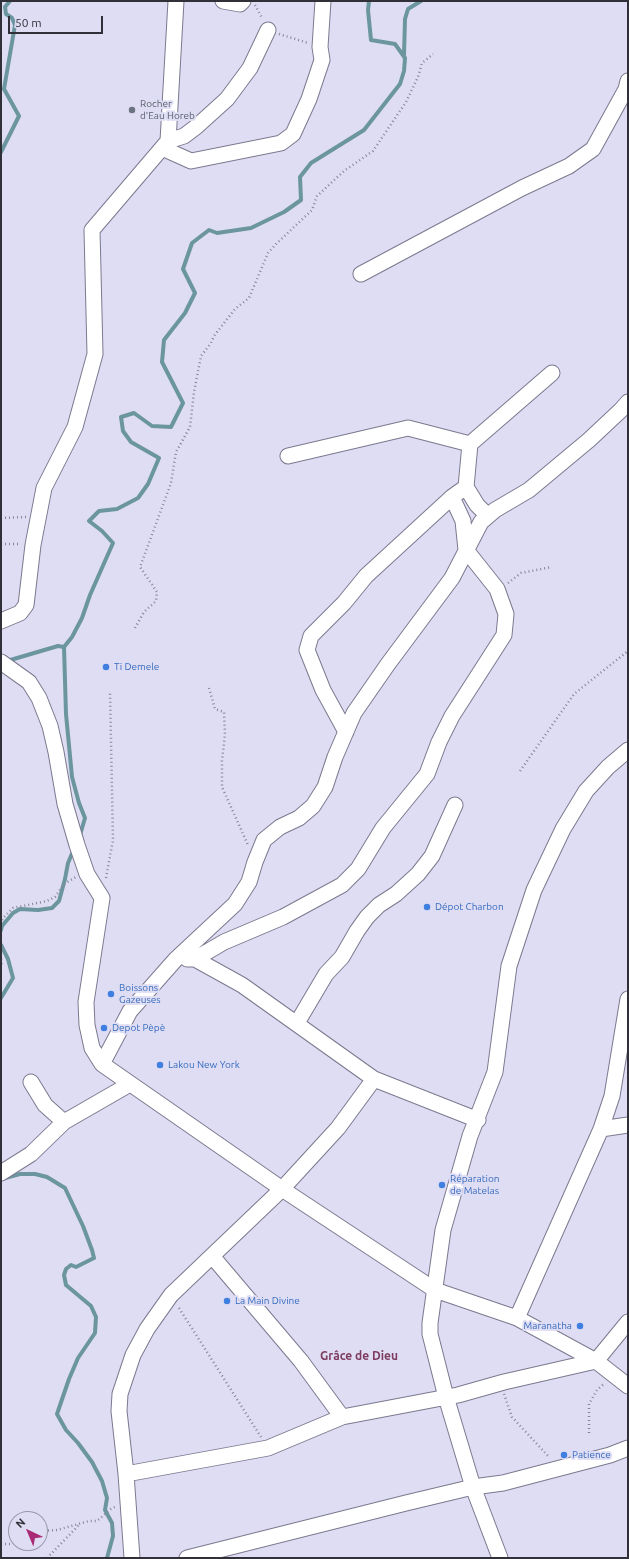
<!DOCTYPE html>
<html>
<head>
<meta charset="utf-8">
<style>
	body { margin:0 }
	#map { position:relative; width:629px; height:1559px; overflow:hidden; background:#dfddf4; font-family:Ubuntu,sans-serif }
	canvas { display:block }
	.frame { position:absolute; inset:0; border:2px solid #313039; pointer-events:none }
	.north { position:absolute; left:8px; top:1511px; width:40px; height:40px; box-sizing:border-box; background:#dfddf4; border:1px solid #9998a9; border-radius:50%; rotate:316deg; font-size:11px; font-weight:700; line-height:16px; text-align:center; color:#313039 }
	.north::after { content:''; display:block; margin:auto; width:14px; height:18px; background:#aa2975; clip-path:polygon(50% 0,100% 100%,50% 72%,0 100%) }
	.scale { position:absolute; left:8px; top:16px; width:95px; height:18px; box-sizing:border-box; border:2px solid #313039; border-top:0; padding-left:5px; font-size:12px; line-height:14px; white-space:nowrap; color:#313039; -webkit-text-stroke:3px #dfddf4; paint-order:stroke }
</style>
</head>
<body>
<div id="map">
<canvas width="629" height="1559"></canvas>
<div class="frame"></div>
<div class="north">N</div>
<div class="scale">50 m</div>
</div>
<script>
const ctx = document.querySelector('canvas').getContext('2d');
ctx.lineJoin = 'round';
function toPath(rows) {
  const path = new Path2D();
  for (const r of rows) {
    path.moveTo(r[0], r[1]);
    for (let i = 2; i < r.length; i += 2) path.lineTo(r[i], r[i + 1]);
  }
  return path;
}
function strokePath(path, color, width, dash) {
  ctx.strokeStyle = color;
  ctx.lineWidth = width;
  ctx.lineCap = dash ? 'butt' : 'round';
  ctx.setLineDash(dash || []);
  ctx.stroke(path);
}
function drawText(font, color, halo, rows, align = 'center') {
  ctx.font = font + ' Ubuntu,sans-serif';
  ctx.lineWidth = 4;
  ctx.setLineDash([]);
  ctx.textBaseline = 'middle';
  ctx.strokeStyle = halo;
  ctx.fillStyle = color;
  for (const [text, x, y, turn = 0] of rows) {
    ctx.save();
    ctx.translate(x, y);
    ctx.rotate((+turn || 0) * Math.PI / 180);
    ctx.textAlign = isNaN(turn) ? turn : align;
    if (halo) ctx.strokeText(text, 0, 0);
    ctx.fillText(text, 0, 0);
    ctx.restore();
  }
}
strokePath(toPath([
	[404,55,405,19,408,9,421,1],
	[1,152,19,116,4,89,15,25,12,18,6,14,5,7,10,1],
	[64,647,72,637,82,618,90,595,113,543,102,531,89,521,99,511,117,509,138,498,148,484,159,458,131,442,123,431,121,417,134,413,152,426,171,427,183,403,162,362,164,340,185,313,195,293,183,269,192,243,209,230,217,233,251,228,284,212,301,200,300,177,311,163,364,130,400,84,404,71,405,58,395,44,371,40,368,10,369,1],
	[7,661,58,646,64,647,66,714,72,777,79,803,85,818,80,835],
	[1,930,2,926,13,913,20,909,38,910,52,908,59,901,65,879,68,863,74,849],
	[1,945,8,959,13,978,1,998],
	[5,1178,20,1174,35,1174,47,1177,65,1188,83,1226,92,1250,94,1258,76,1267,71,1265,66,1269,64,1275,66,1285,91,1306,96,1317,95,1333,78,1358,69,1379,57,1414,66,1430,78,1443,92,1462,102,1481,107,1498,105,1510,112,1523,113,1536,107,1558]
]), '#6b96a0', 4);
const street = toPath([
	[223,1,240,4,243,1],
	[168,141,184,136,196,127,227,99,250,68,268,30],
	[162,148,191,161,281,143,293,134,309,99,322,60,320,47,323,1],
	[361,274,522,188,569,166,593,149,626,89,628,81],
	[628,402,621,410,589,440,529,490,495,510,481,522,452,578,388,664,354,713,335,757,325,787,313,806,299,818,280,827,264,840,255,862,249,882,235,904,176,959,130,1011,102,1064,282,1189,435,1290,517,1318,596,1361,628,1386],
	[470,444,552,373],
	[466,487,477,505,488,516],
	[1,621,20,613,26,605,33,545,44,488,75,427,95,354,92,230,168,141,176,1],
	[1,662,29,682,39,698,50,726,56,752,65,804,77,845,87,874,102,898,86,1002,87,1025,92,1048,102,1064],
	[346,732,323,690,307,650,311,636,344,603,366,576,452,497],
	[187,959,195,959,242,985,374,1079,478,1120],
	[195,959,224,942,283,917,342,885,358,869,383,828,427,774,439,742,452,716,504,635,506,614,497,589,466,550,463,521,452,497,466,487,470,444,408,428,288,456],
	[297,1023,326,974,342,957,357,931,367,917,379,905,396,894,418,874,432,856,455,805],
	[31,1082,45,1105,64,1122],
	[601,1129,628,1125],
	[1,1173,31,1154,64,1122,130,1084],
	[212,1256,301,1361,342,1417],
	[517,1318,601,1129,612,1096,628,999],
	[126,1474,268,1448,342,1417,458,1395,504,1382,596,1361,628,1322],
	[132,1558,126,1474,119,1411,120,1394,133,1355,147,1329,171,1295,282,1189,338,1128,374,1079],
	[187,1558,406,1503,473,1487,503,1483,610,1455,628,1448],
	[500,1558,473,1487,446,1397,430,1334,430,1323,443,1230,470,1136,495,1072,509,966,534,890,563,829,586,791,608,767,628,750]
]);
strokePath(street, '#7b798e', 17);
strokePath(toPath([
	[255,5,262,18],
	[279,34,308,43],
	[1,518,26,517],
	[1,544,21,544],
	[508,583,521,573,552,567],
	[135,628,144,612,156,601,157,592,140,567,171,483,176,452,190,427,194,392,201,356,211,343,214,336,235,309,249,298,268,253,276,244,312,210,317,196,344,171,373,151,406,102,418,77,422,63,433,54],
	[209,688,215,709,224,712,225,734,222,761,222,787,248,845],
	[520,771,574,694,628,651],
	[106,878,113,840,110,691],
	[1,924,3,918,13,908,47,901,55,897,64,884,76,877],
	[1,959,2,962,1,965],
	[179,1308,261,1437],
	[504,1394,512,1417,549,1457],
	[589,1433,589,1404,597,1390,605,1383],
	[40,1531,57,1530,89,1521,97,1521,112,1508,115,1507],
	[1,1544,12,1544,16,1541],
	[47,1558,79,1525]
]), '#878696', 2.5, [1, 3]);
strokePath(street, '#fff', 15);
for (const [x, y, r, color] of [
	[132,110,4,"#6b7280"],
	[106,667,4,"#3f7fe0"],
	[427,907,4,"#3f7fe0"],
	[111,994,4,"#3f7fe0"],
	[104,1028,4,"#3f7fe0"],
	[160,1065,4,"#3f7fe0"],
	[442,1185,4,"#3f7fe0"],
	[227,1301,4,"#3f7fe0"],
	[580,1326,4,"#3f7fe0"],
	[564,1455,4,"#3f7fe0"]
]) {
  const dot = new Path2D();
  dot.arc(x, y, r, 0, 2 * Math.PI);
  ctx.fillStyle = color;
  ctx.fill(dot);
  strokePath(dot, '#dfddf4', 1.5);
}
drawText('10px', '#5b616d', '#dfddf4', [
	["Rocher",140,104],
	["d'Eau Horeb",140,116]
], 'left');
drawText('10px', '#366cbe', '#dfddf4', [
	["Ti Demele",114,667],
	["Dépot Charbon",435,907],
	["Boissons",119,988],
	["Gazeuses",119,1000],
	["Depot Pèpè",112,1028],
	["Lakou New York",168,1065],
	["Réparation",450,1179],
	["de Matelas",450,1191],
	["La Main Divine",235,1301],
	["Maranatha",572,1326,"right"],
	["Patience",572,1455]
], 'left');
drawText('bold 12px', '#7d3c5e', '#dfddf4', [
	["Grâce de Dieu",359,1356]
]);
</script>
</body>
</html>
